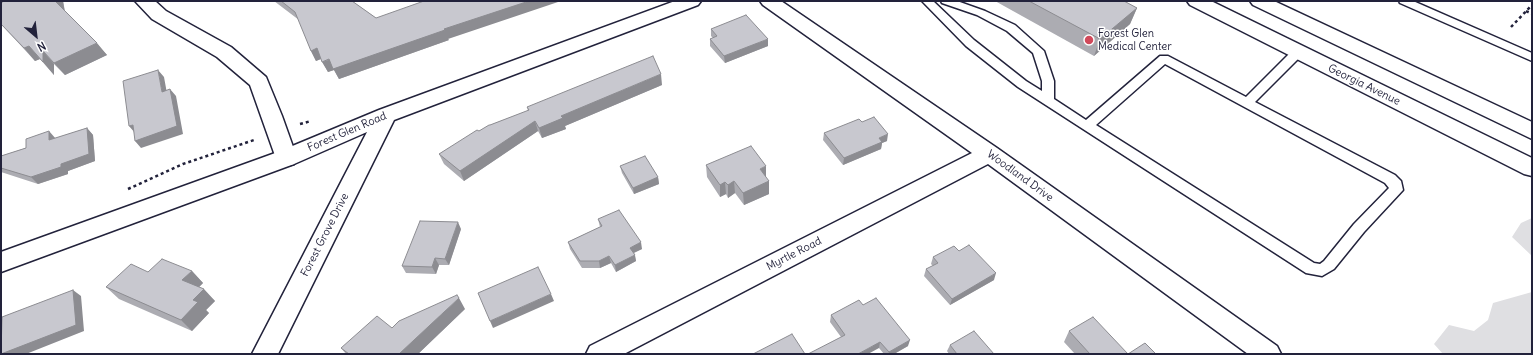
<!DOCTYPE html>
<html>
<head>
<meta charset="utf-8">
<style>
	body { margin:0 }
	#map { position:relative; width:1533px; height:355px; overflow:hidden; background:#fff; font-family:Delius,sans-serif }
	canvas { display:block }
	.frame { position:absolute; inset:0; border:2px solid #22223b; pointer-events:none }
	.north { position:absolute; left:16px; top:16px; width:40px; height:40px; -webkit-text-stroke:3px #fff; paint-order:stroke; rotate:152deg; font-size:11px; font-weight:700; line-height:16px; text-align:center; color:#22223b }
	.north::after { content:''; display:block; margin:auto; width:14px; height:18px; background:#22223b; clip-path:polygon(50% 0,100% 100%,50% 72%,0 100%) }
</style>
</head>
<body>
<div id="map">
<canvas width="1533" height="355"></canvas>
<div class="frame"></div>
<div class="north">N</div>
</div>
<script>
const ctx = document.querySelector('canvas').getContext('2d');
ctx.lineJoin = 'round';
function fill(path, color) {
  ctx.fillStyle = color;
  ctx.fill(path, 'evenodd');
}
function toPath(rows) {
  const path = new Path2D();
  for (const r of rows) {
    path.moveTo(r[0], r[1]);
    for (let i = 2; i < r.length; i += 2) path.lineTo(r[i], r[i + 1]);
  }
  return path;
}
function strokePath(path, color, width, dash) {
  ctx.strokeStyle = color;
  ctx.lineWidth = width;
  ctx.lineCap = dash ? 'butt' : 'round';
  ctx.setLineDash(dash || []);
  ctx.stroke(path);
}
function drawText(font, color, halo, rows, align = 'center') {
  ctx.font = font + ' Delius,sans-serif';
  ctx.lineWidth = 3;
  ctx.setLineDash([]);
  ctx.textBaseline = 'middle';
  ctx.strokeStyle = halo;
  ctx.fillStyle = color;
  for (const [text, x, y, turn = 0] of rows) {
    ctx.save();
    ctx.translate(x, y);
    ctx.rotate((+turn || 0) * Math.PI / 180);
    ctx.textAlign = isNaN(turn) ? turn : align;
    if (halo) ctx.strokeText(text, 0, 0);
    ctx.fillText(text, 0, 0);
    ctx.restore();
  }
}
fill(toPath([
	[1532,218,1532,256,1512,237,1521,223],
	[1532,292,1532,354,1443,354,1434,344,1449,325,1474,331,1488,320,1493,303]
]), '#dfdfe2');
const lane = toPath([
	[922,1,933,1,974,40,1026,81,1042,91,1042,81,1033,53,1007,31,977,15,942,3,941,1,957,1,985,11,1015,25,1044,51,1054,81,1054,99,1086,120,1160,56,1168,56,1246,97,1294,49,1302,49,1304,52,1302,55,1255,102,1395,175,1401,181,1403,190,1364,232,1334,269,1322,276,1306,273,1018,87,966,46,922,1],
	[1165,64,1385,183,1389,188,1354,224,1324,261,1320,264,1314,263,1096,125,1165,64],
	[1399,1,1413,1,1532,53,1532,61,1400,3,1399,1]
]);
const street = toPath([
	[135,1,155,1,166,11,231,47,266,77,282,116,297,158,294,164,286,166,278,164,250,85,217,57,152,19,135,1],
	[760,1,781,1,997,148,1277,346,1281,354,1248,354,988,164,624,354,586,354,590,346,972,153,763,5,760,1]
]);
const secondary = toPath([
	[675,1,701,1,698,5,394,120,278,354,252,354,367,132,294,164,1,272,1,252,278,152,379,110,675,1]
]);
const primary = toPath([
	[1187,1,1211,1,1532,158,1532,176,1524,174,1190,5,1187,1],
	[1250,1,1274,1,1532,122,1532,139,1253,5,1250,1]
]);
strokePath(lane, '#22223b', 3);
strokePath(street, '#22223b', 3);
strokePath(secondary, '#22223b', 3);
strokePath(primary, '#22223b', 3);
strokePath(toPath([
	[1526,11,1532,14],
	[1511,27,1532,5],
	[300,124,311,121],
	[128,189,183,164,254,140]
]), '#22223b', 2.5, [3, 3]);
fill(lane, '#fff');
fill(street, '#fff');
fill(secondary, '#fff');
fill(primary, '#fff');
fill(toPath([
	[2,1,63,1,65,11,107,55,65,75,54,64,54,75,40,59,35,61,1,24],
	[274,1,352,1,376,18,448,39,449,40,339,79,334,70,328,72,321,59,316,61,311,51,299,20],
	[995,1,1124,1,1137,8,1130,24,1094,56],
	[711,29,768,46,725,63,710,46,710,39,713,38,711,36],
	[662,85,565,126,566,129,542,138,538,131,464,181,444,164,439,154,479,131,490,125,528,111,527,107],
	[87,128,93,135,95,161,68,171,68,174,38,184,1,172,1,156],
	[824,133,887,141,882,143,881,149,843,165,823,140],
	[706,165,766,178,769,181,769,194,744,205,735,193,728,198,726,194,720,197,707,177],
	[620,166,658,177,659,184,634,194,622,173],
	[598,219,642,249,634,253,636,261,616,272,611,263,600,268,582,268,570,249,568,242,600,227],
	[461,229,449,265,439,265,436,274,406,273,402,266],
	[959,251,994,280,950,305,924,276,926,269,933,266,931,264,933,257],
	[192,271,203,283,199,287,215,301,206,310,209,313,192,331,119,299,106,287,148,272],
	[863,305,908,346,894,354,884,354,879,348,841,337,830,322,831,315],
	[465,309,418,354,346,354,341,348,392,328],
	[1069,331,1128,354,1156,354,1075,354,1064,342],
	[950,345,994,354,949,354,947,351]
]), '#acacb2');
fill(toPath([
	[55,1,63,1,65,14],
	[529,1,561,1,448,39,449,40,339,79,334,70,328,72,322,62],
	[1137,8,1130,24,1094,56,1100,39],
	[768,39,768,46,725,63,724,56],
	[97,43,107,55,65,75,54,63],
	[29,46,40,59,35,61,24,48],
	[317,48,323,58,316,61,311,51],
	[43,51,54,64,54,75,43,62],
	[158,70,164,77,168,99,162,92],
	[661,74,662,85,565,126,566,129,542,138,539,128,561,116],
	[170,89,176,96,183,134,141,148,135,141],
	[535,121,538,131,464,181,460,171],
	[133,125,135,133,129,126],
	[87,128,93,135,95,161,68,171,68,174,38,184,31,177,61,164],
	[49,131,56,139,49,140],
	[888,134,887,141,882,143,881,149,843,165,844,158,879,138],
	[766,166,766,178,760,169],
	[658,177,659,184,634,194,633,188],
	[734,181,735,193,728,198,728,185],
	[769,181,769,194,744,205,743,193],
	[725,182,726,194,720,197,720,185],
	[458,222,461,229,449,265,445,259],
	[641,242,642,249,631,254,630,248],
	[635,255,636,261,616,272,615,265],
	[609,256,611,263,600,268,599,261],
	[435,258,439,265,436,274,432,267],
	[192,271,203,283,194,292,182,280],
	[996,273,994,280,950,305,952,299],
	[204,289,215,301,206,310,209,313,192,331,181,320,193,300],
	[73,290,81,296,84,331,26,354,1,354],
	[551,294,554,301,493,328,490,321],
	[459,298,465,309,418,354,399,354],
	[910,340,908,346,894,354,888,354,889,352],
	[880,342,879,348,868,354,858,354]
]), '#8c8c91');
const building = toPath([
	[2,1,55,1,97,43,54,63,43,51,43,62,29,46,24,48,1,24,1,3,2,3,2,1],
	[281,1,352,1,376,18,424,1,529,1,444,29,445,30,333,69,329,59,322,62,317,48,311,51,295,12,281,1],
	[1029,1,1124,1,1137,8,1100,39,1029,1],
	[746,15,768,39,724,56,710,39,717,36,711,29,746,15],
	[653,56,661,74,561,116,563,118,539,128,535,121,460,171,439,154,477,130,479,131,489,125,490,125,529,110,527,107,653,56],
	[158,70,162,92,170,89,177,126,135,141,133,125,129,126,123,81,158,70],
	[874,117,888,134,879,138,882,142,844,158,824,133,859,119,862,122,874,117],
	[87,128,89,154,61,164,61,167,31,177,1,168,1,156,26,148,26,139,49,131,49,140,87,128],
	[751,146,766,166,760,169,769,181,743,193,734,181,728,185,725,182,720,185,706,165,751,146],
	[645,156,658,177,633,188,620,166,645,156],
	[619,210,641,242,630,248,635,255,615,265,609,256,599,261,580,261,568,242,602,226,598,219,619,210],
	[420,221,458,222,445,259,435,258,432,267,402,266,420,221],
	[969,245,996,273,952,299,926,269,938,263,933,257,954,246,959,251,969,245],
	[162,259,192,271,182,280,204,289,193,300,198,302,181,320,106,287,131,264,148,272,162,259],
	[538,267,551,294,490,321,478,293,538,267],
	[73,290,76,325,1,354,2,317,73,290],
	[457,295,459,298,399,354,349,354,341,348,377,316,392,328,399,321,457,295],
	[876,298,910,340,889,352,880,342,858,354,808,354,845,335,831,315,859,300,863,305,876,298],
	[1093,317,1128,354,1145,343,1156,354,1090,354,1069,331,1093,317],
	[974,331,994,354,957,354,950,345,974,331],
	[792,334,805,354,753,354,792,334]
]);
fill(building, '#c8c8cf');
strokePath(building, '#8c8c91', 1);
for (const [x, y, r, color] of [
	[1089,40,5,"#d1495b"]
]) {
  const dot = new Path2D();
  dot.arc(x, y, r, 0, 2 * Math.PI);
  ctx.fillStyle = color;
  ctx.fill(dot);
  strokePath(dot, '#fff', 1.5);
}
drawText('11px', '#22223b', '#fff', [
	["Forest Glen",1098,34],
	["Medical Center",1098,47]
], 'left');
drawText('11px', '#22223b', '#fff', [
	["Georgia Avenue",1364,85,26],
	["Forest Glen Road",347,132,-23],
	["Woodland Drive",1020,176,36],
	["Forest Grove Drive",325,235,-63],
	["Myrtle Road",794,254,-27]
]);
</script>
</body>
</html>
